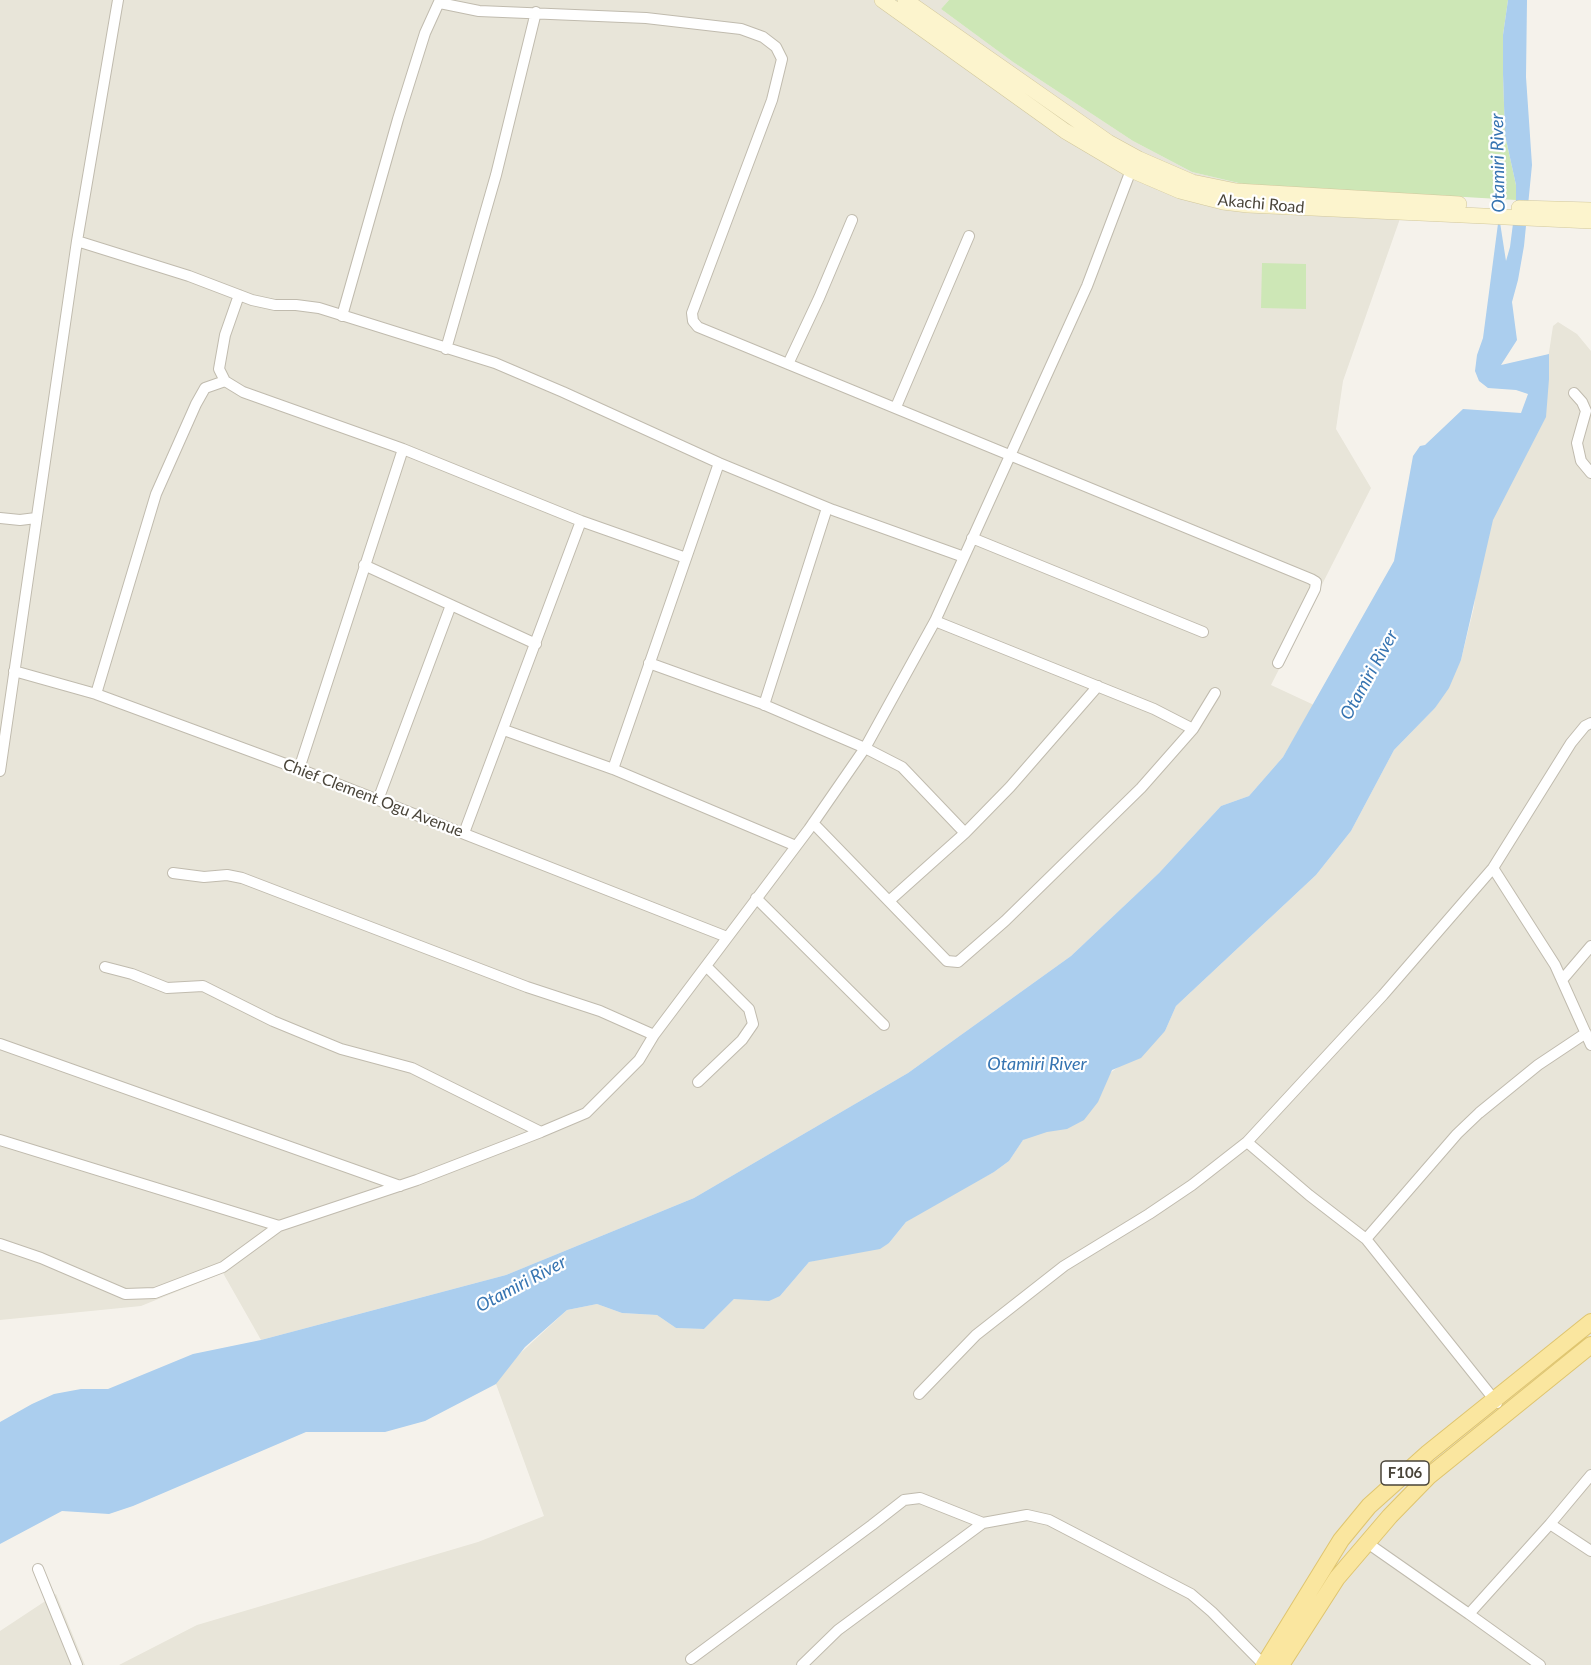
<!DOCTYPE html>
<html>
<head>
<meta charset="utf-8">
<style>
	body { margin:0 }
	canvas { display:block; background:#f5f2eb }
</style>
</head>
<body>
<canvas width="1591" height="1665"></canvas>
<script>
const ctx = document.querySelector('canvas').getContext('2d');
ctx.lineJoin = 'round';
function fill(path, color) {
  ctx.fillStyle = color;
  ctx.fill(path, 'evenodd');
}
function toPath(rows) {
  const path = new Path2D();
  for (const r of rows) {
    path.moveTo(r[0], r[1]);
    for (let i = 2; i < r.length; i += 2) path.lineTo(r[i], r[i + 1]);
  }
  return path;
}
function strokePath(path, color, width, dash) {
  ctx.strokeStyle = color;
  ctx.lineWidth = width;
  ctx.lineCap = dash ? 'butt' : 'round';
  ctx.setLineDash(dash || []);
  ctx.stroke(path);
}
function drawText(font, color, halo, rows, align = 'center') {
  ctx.font = font + ' Lato,sans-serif';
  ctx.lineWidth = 4.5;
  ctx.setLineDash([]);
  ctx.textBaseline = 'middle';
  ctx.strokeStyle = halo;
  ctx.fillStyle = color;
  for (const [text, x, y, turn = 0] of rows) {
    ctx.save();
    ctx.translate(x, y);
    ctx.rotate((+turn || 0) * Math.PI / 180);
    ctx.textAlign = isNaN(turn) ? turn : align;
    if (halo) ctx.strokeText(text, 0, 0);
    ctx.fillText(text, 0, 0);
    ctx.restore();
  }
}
fill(toPath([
	[0,0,949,0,941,9,1013,62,1133,141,1192,172,1243,184,1409,193,1343,381,1336,429,1371,488,1271,685,1314,705,1283,757,1249,796,1221,806,1159,873,1071,956,908,1073,694,1198,506,1275,261,1340,223,1273,141,1306,0,1320],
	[1558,322,1577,334,1591,351,1591,1665,119,1665,197,1625,478,1542,544,1516,496,1384,499,1373,567,1310,597,1304,622,1313,657,1315,676,1328,704,1329,734,1299,780,1296,809,1262,889,1243,906,1222,938,1201,994,1172,1009,1161,1023,1140,1165,1031,1176,1006,1316,875,1351,831,1394,750,1435,708,1461,660,1474,607,1481,545,1546,372,1553,326],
	[56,1594,85,1665,0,1665,0,1631]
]), '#e8e5d9');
fill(toPath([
	[949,0,1508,0,1503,35,1503,74,1505,135,1516,185,1516,200,1243,184,1192,172,1133,141,1013,62,941,9],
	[1262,263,1306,264,1306,309,1261,308]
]), '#cde7b6');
fill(toPath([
	[1508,0,1527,0,1526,77,1532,165,1524,246,1518,280,1512,302,1517,340,1501,365,1549,354,1549,379,1546,417,1493,520,1461,660,1449,688,1435,708,1394,750,1351,831,1316,875,1176,1006,1165,1031,1141,1058,1112,1070,1098,1102,1084,1120,1067,1129,1047,1132,1023,1140,1009,1161,994,1172,906,1222,889,1243,880,1249,809,1262,780,1296,769,1301,734,1299,704,1329,676,1328,657,1315,622,1313,597,1304,567,1310,525,1347,496,1384,425,1421,385,1432,306,1432,133,1506,109,1514,62,1511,0,1544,0,1422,32,1404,54,1394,81,1389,108,1389,193,1354,261,1340,506,1275,694,1198,908,1073,1071,956,1159,873,1221,806,1249,796,1283,757,1394,561,1413,456,1420,446,1425,445,1463,409,1521,413,1528,394,1516,390,1488,388,1479,381,1475,371,1477,355,1483,338,1499,216,1506,261,1510,247,1516,200,1516,185,1505,135,1503,74,1503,35]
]), '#abceee');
const minor = toPath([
	[440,3,479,11,646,18,741,29,763,37,776,47,782,59,772,100,692,313,693,321,698,327,1311,579,1316,582,1315,589,1278,663],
	[77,241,189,276,252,300,275,305,296,305,319,308,495,363,563,392,719,463,833,510,964,557],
	[239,295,225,335,219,369,225,381,243,392,403,449,581,521,686,558],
	[342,316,398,119,425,33,440,0],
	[446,349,496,175,536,12],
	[788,364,819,298,852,220],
	[1574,393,1582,402,1586,411,1577,443,1581,461,1591,473],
	[896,407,969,236],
	[0,518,20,520,36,518],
	[972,538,1203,632],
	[364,565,536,644],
	[935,621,1154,709,1193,729],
	[649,663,760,703,865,748,902,767,965,833],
	[14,671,96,694,299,769,727,937],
	[96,694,156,494,196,404,205,388,225,381],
	[764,705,827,508],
	[504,730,613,769,796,846],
	[299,769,403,449],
	[613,769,719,463],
	[0,771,77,241,118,0],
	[378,800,451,605],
	[813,823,947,961,958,962,1005,921,1141,788,1193,729,1215,693],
	[464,833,581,521],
	[1493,868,1555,965,1591,1045],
	[173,873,204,877,227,875,242,878,527,987,600,1011,654,1035],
	[756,898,884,1025],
	[889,901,965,833,1010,787,1098,686],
	[105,967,132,974,167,988,203,986,273,1021,341,1049,412,1068,541,1132],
	[1562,980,1591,946],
	[0,1044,400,1186],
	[698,1082,742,1040,753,1024,749,1009,706,966],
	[0,1140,279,1226],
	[1247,1142,1309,1195,1366,1239],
	[0,1244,41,1258,125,1294,155,1293,223,1267,279,1226,417,1180,541,1132,586,1113,639,1060,654,1035,809,829,865,748,935,621,1087,286,1131,170],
	[919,1394,976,1335,1064,1266,1149,1214,1192,1185,1247,1142,1383,995,1493,868,1571,743,1585,726,1591,723],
	[1497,1403,1366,1239,1457,1134,1479,1113,1538,1065,1586,1033],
	[1550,1524,1591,1551],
	[1366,1542,1469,1614],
	[38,1569,77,1665],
	[691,1659,872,1525,904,1500,920,1498,983,1523],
	[802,1665,838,1630,983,1523,1027,1515,1049,1520,1191,1594,1212,1612,1264,1665],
	[1540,1665,1469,1614,1550,1524,1591,1475]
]);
const secondary = toPath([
	[882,0,1065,131,1131,170,1180,191,1223,202,1248,205,1591,221],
	[905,0,1108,142,1139,159,1192,182,1236,191,1459,204],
	[1519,208,1591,210]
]);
const primary = toPath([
	[1264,1665,1341,1540,1369,1506,1428,1453,1591,1322],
	[1281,1665,1337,1578,1390,1516,1429,1476,1591,1345]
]);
strokePath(minor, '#c0bbae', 12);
strokePath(secondary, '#d2c89d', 16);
strokePath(primary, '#dfc56f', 18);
strokePath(minor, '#fff', 10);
strokePath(secondary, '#fcf4cd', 15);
strokePath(primary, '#fae69f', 16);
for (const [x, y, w] of [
	[1405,1473,48]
]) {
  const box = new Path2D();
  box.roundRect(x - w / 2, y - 12, w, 24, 4.5);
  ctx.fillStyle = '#fff';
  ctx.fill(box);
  strokePath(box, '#494439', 1.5);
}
drawText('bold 15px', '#494439', null, [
	["F106",1405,1473]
]);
drawText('16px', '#494439', '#fff', [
	["Akachi Road",1261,204,5],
	["Chief Clement Ogu Avenue",373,798,21]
]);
drawText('italic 18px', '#3674b1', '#fff', [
	["Otamiri River",1498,163,-91],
	["Otamiri River",1369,675,-61],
	["Otamiri River",1037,1064],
	["Otamiri River",521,1284,-28]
]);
</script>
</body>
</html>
